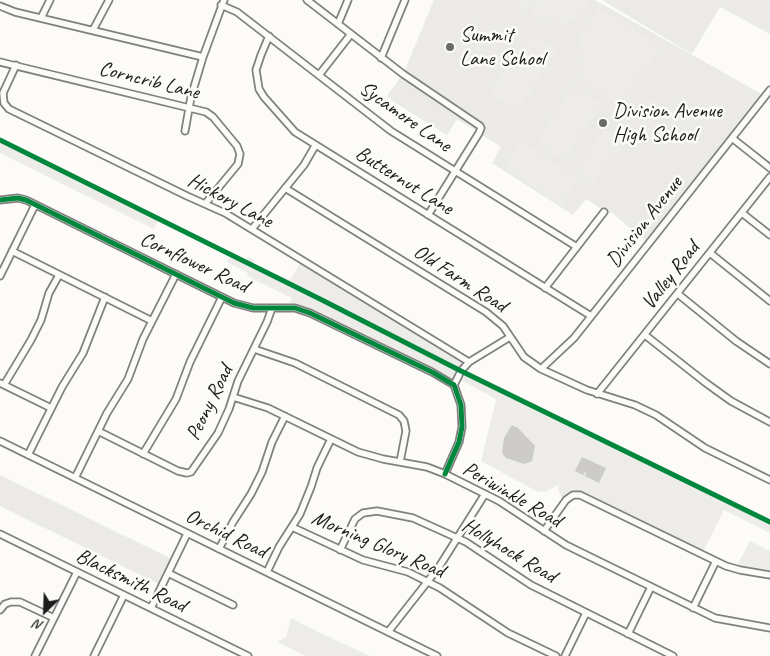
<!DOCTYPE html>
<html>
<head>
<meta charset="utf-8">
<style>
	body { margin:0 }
	#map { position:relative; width:770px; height:656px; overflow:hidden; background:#fcfbf8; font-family:Caveat,sans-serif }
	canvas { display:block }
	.north { position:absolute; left:20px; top:586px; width:50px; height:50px; -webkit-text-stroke:4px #fdfcf7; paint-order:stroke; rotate:204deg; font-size:14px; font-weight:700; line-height:20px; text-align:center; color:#1c1c1c }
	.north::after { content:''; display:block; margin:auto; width:18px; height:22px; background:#1c1c1c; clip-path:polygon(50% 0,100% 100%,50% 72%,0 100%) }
</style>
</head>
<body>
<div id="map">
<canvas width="770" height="656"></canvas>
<div class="north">N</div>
</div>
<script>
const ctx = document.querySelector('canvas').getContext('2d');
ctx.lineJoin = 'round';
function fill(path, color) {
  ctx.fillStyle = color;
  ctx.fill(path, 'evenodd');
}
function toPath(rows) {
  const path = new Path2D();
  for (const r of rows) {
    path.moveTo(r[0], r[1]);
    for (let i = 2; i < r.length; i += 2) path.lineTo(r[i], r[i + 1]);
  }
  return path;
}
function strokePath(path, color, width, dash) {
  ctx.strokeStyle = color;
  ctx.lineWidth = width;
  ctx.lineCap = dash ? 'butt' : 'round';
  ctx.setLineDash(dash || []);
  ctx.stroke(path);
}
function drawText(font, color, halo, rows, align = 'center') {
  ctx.font = font + ' Caveat,sans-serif';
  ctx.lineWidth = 5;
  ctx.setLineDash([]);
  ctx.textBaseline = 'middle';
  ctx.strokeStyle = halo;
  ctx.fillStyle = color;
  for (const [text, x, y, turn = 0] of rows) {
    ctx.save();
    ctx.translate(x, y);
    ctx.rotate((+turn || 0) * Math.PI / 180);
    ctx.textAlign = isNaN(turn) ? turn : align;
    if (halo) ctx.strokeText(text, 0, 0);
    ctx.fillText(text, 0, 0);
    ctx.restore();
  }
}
fill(toPath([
	[434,0,595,0,765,96,647,242,611,212,609,214,586,199,573,215,492,163,501,147,457,119,447,135,400,106,387,96,404,72],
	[602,0,770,0,770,34,720,7,692,54],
	[0,475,176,561,163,586,0,506]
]), '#ebeae8');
fill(toPath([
	[508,0,527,0,531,2,525,11],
	[538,0,586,0,591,3,579,16,567,23,560,24,547,17,532,18,528,15],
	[598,7,658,45,659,51,616,106,584,80,581,35],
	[529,31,558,49,518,112,489,94],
	[573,85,602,103,565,161,536,143],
	[605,129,624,143,592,184,573,170],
	[0,140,159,219,154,229,0,153],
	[521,141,579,179,562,205,504,168],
	[231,256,245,262,248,257,255,260,253,264,290,280,300,263,463,363,453,381,313,311,289,304,292,298,247,276,248,273,227,262],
	[466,370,770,519,770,533,724,510,702,554,578,495,564,502,558,489,559,485,544,492,536,491,481,461,496,400,494,398,461,380],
	[750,541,770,551,770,575,735,569],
	[291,618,331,638,370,656,306,656,277,642,286,637]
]), '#edece8');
fill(toPath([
	[512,425,518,428,535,446,532,461,524,464,506,458,502,453,504,438],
	[582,457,606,468,599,483,585,476,586,473,585,472,583,475,575,471]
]), '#cccbc7');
const minor = toPath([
	[307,0,403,74,480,126,481,128,479,133,428,215],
	[221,5,237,12,391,131,577,247],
	[0,6,15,12,203,57],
	[41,18,50,0],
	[338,24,348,0],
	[93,30,109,0],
	[269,36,261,55,256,70,259,89,264,97,295,132,591,316],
	[381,58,405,0],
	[0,62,206,112,213,117,237,146,240,154,238,164,205,204],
	[16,65,3,93,4,103,9,109,187,196,225,213,469,362],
	[319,75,351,34],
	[185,131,191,97,203,57,224,0],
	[732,138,770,168],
	[285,188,486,312,503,326,524,357,541,369,587,390,635,405,656,415,705,448,770,480],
	[0,200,18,198,26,200,234,303,253,308,295,308,310,313,432,372,454,385,461,405,462,427,459,442,445,474],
	[742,213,770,235],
	[252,229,304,165,315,146],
	[12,251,152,321],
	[710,253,770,301],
	[0,276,35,205],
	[545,288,604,212],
	[678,294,736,341,770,364],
	[645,335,706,383,731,401,770,422],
	[254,349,295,363,399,415,404,421,406,431,400,462],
	[541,369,574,338,770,90],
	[0,383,51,408],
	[4,385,31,340,41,320,49,293,59,275],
	[454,385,461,371,469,362,510,337],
	[597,394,770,177],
	[233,397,268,408,358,452,383,459,427,467,445,474,499,501,566,545,715,618,770,628],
	[98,431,178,471,187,473,191,472,218,433,229,409,238,381,267,322,272,308],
	[0,441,437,656],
	[143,454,176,399,190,362,222,297],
	[28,455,62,387,83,353,105,297],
	[75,478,107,413,128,379,143,339,176,274],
	[292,527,363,560,408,572,440,588,508,633,556,656],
	[544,531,566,500,573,495,580,495,726,566,740,570,770,575],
	[0,534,248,656],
	[219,549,233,522,251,494,262,472,272,442,285,416],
	[340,550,355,519,363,513,377,511,413,518,466,542,531,585,673,656],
	[267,572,279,547,300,514,311,487,317,468,331,439],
	[168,573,233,605],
	[151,608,187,534],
	[693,608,716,561],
	[0,610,5,604,11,602,20,602,54,618],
	[388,632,439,567,485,494],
	[628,634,651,587],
	[35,656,77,572],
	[94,656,124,595],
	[565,656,586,613]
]);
strokePath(minor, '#81807f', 9);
strokePath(minor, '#fbfbf9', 5.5);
strokePath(toPath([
	[0,140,322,300,461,371,770,522],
	[0,200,18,198,26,200,234,303,253,308,295,308,310,313,432,372,454,385,461,405,462,427,459,442,445,474]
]), '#00873e', 5);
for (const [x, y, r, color] of [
	[450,47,5,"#6a6a69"],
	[603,123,5,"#6a6a69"]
]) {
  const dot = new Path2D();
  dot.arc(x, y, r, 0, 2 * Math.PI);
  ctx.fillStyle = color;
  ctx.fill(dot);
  strokePath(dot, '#fdfcf7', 2);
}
drawText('21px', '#1c1c1c', '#fdfcf7', [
	["Summit",460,35],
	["Lane School",460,59],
	["Division Avenue",613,111],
	["High School",613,135]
], 'left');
drawText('21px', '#1c1c1c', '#fdfcf7', [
	["Corncrib Lane",149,81,14],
	["Sycamore Lane",405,117,35],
	["Butternut Lane",404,181,32],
	["Hickory Lane",230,201,28],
	["Division Avenue",645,222,-52],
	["Cornflower Road",194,263,25],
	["Valley Road",671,276,-52],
	["Old Farm Road",460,279,33],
	["Peony Road",210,403,-64],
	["Periwinkle Road",512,495,30],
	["Orchid Road",226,534,26],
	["Morning Glory Road",378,545,23],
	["Hollyhock Road",509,551,31],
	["Blacksmith Road",131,581,26]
]);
</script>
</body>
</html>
